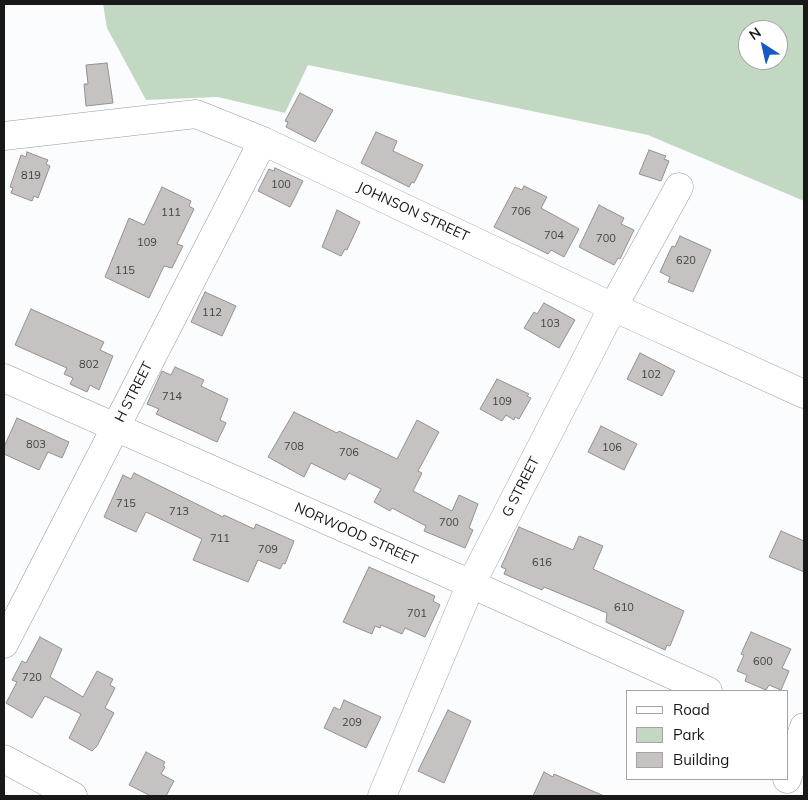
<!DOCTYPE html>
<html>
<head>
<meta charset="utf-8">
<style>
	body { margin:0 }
	#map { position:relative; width:808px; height:800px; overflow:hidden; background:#fbfcfe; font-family:Mulish,sans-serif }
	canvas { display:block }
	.frame { position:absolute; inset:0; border:5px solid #181819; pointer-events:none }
	.legend { position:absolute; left:626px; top:690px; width:162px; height:90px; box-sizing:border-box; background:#fff; border:1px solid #a3a3a3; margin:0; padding:6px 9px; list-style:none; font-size:15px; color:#181819 }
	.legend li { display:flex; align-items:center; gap:10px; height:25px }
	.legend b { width:25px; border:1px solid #a3a3a3 }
	.north { position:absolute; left:738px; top:20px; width:50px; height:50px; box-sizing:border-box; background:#fff; border:1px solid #a3a3a3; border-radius:50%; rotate:325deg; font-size:14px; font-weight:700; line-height:20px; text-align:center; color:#181819 }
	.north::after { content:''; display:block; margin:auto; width:18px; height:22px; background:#1759c4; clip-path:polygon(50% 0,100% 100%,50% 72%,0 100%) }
</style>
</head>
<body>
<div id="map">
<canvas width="808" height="800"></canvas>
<div class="frame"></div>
<ul class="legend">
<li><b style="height:6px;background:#fff"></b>Road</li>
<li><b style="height:14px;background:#c3d8c3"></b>Park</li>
<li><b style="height:14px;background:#c5c2c1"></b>Building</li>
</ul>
<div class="north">N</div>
</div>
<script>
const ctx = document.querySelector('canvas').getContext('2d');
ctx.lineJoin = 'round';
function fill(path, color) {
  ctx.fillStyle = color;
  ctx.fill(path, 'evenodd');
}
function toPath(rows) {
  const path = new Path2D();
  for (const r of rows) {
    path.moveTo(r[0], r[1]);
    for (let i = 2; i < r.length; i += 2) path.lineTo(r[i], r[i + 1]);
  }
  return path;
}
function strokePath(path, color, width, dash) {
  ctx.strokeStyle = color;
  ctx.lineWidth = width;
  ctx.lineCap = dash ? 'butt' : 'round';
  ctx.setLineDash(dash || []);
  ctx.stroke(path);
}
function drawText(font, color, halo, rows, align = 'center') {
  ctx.font = font + ' Mulish,sans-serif';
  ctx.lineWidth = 4;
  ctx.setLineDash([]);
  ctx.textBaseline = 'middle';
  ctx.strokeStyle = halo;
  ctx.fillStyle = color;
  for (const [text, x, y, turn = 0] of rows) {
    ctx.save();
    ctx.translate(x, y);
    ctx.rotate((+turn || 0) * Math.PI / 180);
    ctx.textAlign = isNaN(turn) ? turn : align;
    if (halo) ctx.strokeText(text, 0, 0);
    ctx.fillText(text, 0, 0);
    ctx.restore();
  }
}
fill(toPath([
	[103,4,804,4,804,201,648,135,308,65,285,113,218,97,146,100,107,28],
	[748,30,778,30,778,60,748,60]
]), '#c3d8c3');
const building = toPath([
	[107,63,113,103,86,106,84,84,88,84,86,65,107,63],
	[300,93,333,110,315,142,286,127,288,122,285,121,300,93],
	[376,132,397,141,393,151,423,165,414,183,412,182,409,187,361,163,376,132],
	[649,150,666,156,664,159,669,161,661,181,639,174,649,150],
	[27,152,48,160,46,164,50,166,38,198,34,196,32,201,11,193,13,188,10,187,21,155,26,157,27,152],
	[275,168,303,181,290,207,258,191,269,169,274,171,275,168],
	[524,186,547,197,541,208,579,229,564,257,551,250,548,254,494,227,515,187,522,190,524,186],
	[162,187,191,201,189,206,194,209,177,244,183,246,172,268,164,266,149,298,105,277,129,218,144,225,162,187],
	[599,205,624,218,621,224,634,230,620,259,618,258,614,265,579,247,599,205],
	[337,210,360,222,347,250,345,249,341,256,322,247,337,210],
	[680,236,711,250,693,292,668,282,670,277,660,272,672,246,675,247,680,236],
	[205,292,236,306,222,336,191,322,205,292],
	[544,303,575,320,559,348,524,328,534,312,537,314,544,303],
	[31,309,104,342,100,350,113,356,99,390,90,385,87,392,70,384,73,378,64,374,67,368,15,345,31,309],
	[640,353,675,371,662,396,627,379,640,353],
	[175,367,204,380,201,386,228,399,220,420,226,423,217,442,156,414,159,409,147,404,162,371,171,375,175,367],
	[497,379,529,394,527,396,531,398,519,419,515,417,514,420,506,415,502,421,480,409,497,379],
	[294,412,337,433,339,431,397,459,417,420,439,432,418,471,422,473,413,491,452,511,459,495,478,504,469,528,473,530,465,548,424,531,426,526,392,508,390,511,374,502,381,489,349,473,345,480,311,463,304,477,268,457,294,412],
	[17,418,69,442,62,458,48,452,39,470,4,454,4,447,17,418],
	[601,426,637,444,624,470,588,452,601,426],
	[134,473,223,517,224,515,254,529,256,524,294,541,285,564,283,563,280,569,258,560,248,582,193,560,202,539,146,512,136,532,104,517,123,475,131,479,134,473],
	[519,527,573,550,579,536,603,546,593,569,684,611,670,646,667,645,665,650,606,622,607,613,544,587,542,590,504,574,506,569,501,567,519,527],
	[781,531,804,541,804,572,769,557,781,531],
	[369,567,435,596,433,601,440,605,425,637,405,628,402,634,381,625,380,628,375,626,372,634,343,622,369,567],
	[751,632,791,649,782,668,789,671,781,690,769,685,766,690,745,681,747,675,737,671,744,655,741,654,751,632],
	[40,637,62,649,50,677,83,697,97,671,113,679,110,685,115,688,105,708,114,713,97,746,92,751,69,738,81,714,45,696,32,718,6,703,17,682,12,680,22,661,26,663,40,637],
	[344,700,381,717,366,748,324,728,334,707,340,710,344,700],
	[448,710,471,721,444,783,418,771,448,710],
	[146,752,165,762,163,766,165,767,161,774,174,781,166,796,151,796,129,785,146,752],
	[544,772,553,777,554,774,604,796,533,796,544,772]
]);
fill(building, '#c5c2c1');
strokePath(building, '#949190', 1);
const street = toPath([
	[4,136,196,114,263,141,613,307,804,394],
	[4,378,471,584,708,691],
	[4,644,263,141],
	[4,759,73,796],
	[787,779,804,727],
	[382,796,471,584,613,307,679,187]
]);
strokePath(street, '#9a9b9d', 29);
strokePath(street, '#fff', 28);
drawText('11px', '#434243', null, [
	["819",31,176],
	["100",281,185],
	["706",521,212],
	["111",171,213],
	["704",554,236],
	["700",606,239],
	["109",147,243],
	["620",686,261],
	["115",125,271],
	["112",212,313],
	["103",550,324],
	["802",89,365],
	["102",651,375],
	["714",172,397],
	["109",502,402],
	["803",36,445],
	["708",294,447],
	["106",612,448],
	["706",349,453],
	["715",126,504],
	["713",179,512],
	["700",449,523],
	["711",220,539],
	["709",268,550],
	["616",542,563],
	["610",624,608],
	["701",417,614],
	["600",763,662],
	["720",32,678],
	["209",352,723]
]);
drawText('14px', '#181819', '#fff', [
	["JOHNSON STREET",413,212,25],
	["H STREET",134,392,-63],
	["G STREET",521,487,-63],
	["NORWOOD STREET",356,534,24]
]);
</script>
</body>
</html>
